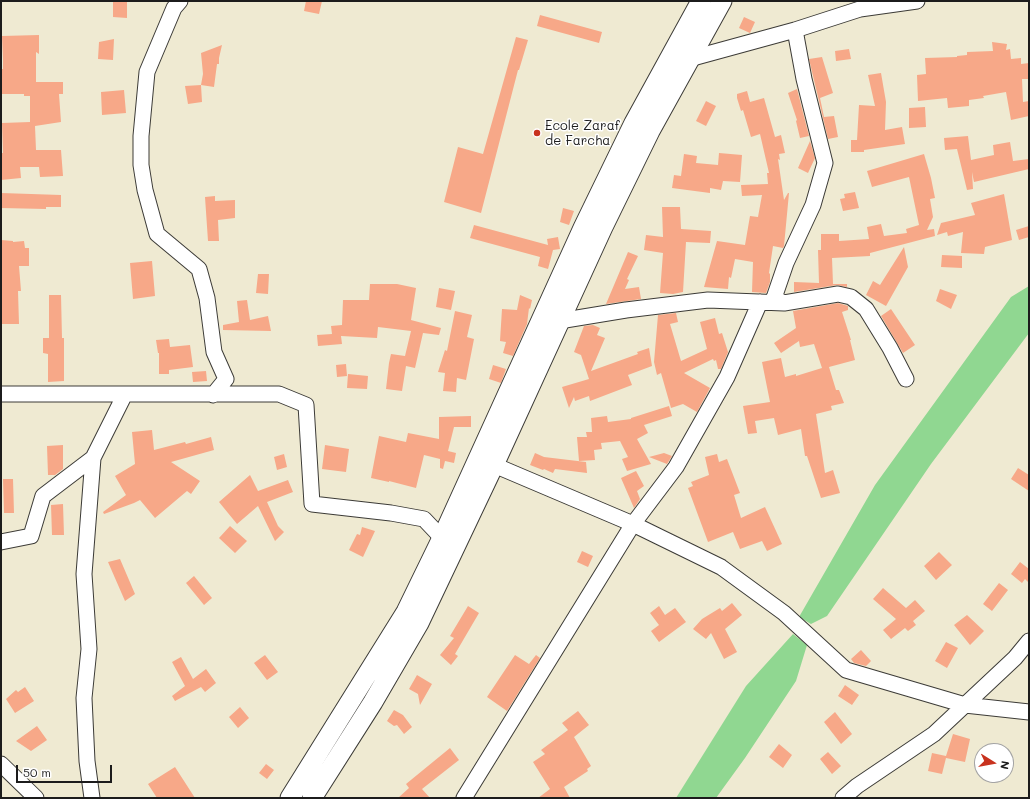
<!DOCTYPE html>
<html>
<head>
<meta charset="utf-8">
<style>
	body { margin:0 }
	#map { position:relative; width:1030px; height:799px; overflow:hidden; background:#efead2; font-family:Mali,sans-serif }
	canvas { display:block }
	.frame { position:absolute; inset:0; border:2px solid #1c1c1c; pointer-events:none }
	.north { position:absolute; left:974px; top:743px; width:40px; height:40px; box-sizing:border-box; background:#fff; border:1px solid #a4a4a4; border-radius:50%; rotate:101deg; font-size:11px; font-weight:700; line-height:16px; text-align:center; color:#1c1c1c }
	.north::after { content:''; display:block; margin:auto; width:14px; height:18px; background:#c8321e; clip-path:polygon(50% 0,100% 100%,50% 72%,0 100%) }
	.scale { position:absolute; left:16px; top:765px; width:96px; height:18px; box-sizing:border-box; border:2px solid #1c1c1c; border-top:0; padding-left:5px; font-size:12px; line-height:14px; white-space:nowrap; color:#1c1c1c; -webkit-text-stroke:3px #fff; paint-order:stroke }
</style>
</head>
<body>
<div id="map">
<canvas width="1030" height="799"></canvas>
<div class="frame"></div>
<div class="north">N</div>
<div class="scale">50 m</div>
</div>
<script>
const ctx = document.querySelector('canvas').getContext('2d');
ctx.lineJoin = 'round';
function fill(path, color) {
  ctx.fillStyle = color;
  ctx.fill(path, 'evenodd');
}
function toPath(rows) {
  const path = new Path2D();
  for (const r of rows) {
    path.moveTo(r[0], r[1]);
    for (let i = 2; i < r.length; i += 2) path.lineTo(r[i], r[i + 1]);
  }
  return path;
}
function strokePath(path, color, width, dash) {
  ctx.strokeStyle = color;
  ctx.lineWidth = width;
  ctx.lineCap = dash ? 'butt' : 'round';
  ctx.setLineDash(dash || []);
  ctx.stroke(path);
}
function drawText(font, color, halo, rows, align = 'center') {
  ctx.font = font + ' Mali,sans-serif';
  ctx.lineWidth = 3;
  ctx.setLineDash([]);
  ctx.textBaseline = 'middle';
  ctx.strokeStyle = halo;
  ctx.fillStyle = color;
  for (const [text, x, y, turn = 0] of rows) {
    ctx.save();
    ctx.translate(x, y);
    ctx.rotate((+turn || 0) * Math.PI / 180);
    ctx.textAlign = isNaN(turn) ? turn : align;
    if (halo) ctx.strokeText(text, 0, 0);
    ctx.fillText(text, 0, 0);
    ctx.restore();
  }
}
fill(toPath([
	[1029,286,1029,333,931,464,827,616,811,624,799,617,875,485,1011,297],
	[793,634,807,645,796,681,745,758,716,798,676,798,746,686]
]), '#90d791');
fill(toPath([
	[113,1,127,1,127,18,113,17],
	[306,1,322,1,319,14,304,11],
	[540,15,602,32,599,43,537,26],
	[744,17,755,22,750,33,739,28],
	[39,35,39,54,36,52,36,82,63,82,63,94,59,94,61,122,35,126,36,150,61,150,63,176,40,177,39,167,20,167,21,178,1,180,1,153,3,153,2,123,30,122,30,96,24,96,24,94,1,94,2,69,3,69,3,60,2,36],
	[516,37,528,40,519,70,518,70,481,213,444,202,458,147,483,154],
	[114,39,113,60,98,59,99,42],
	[992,42,1007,44,1006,50,1010,49,1011,59,1021,58,1021,64,1029,63,1029,79,1022,79,1023,102,1029,101,1029,116,1011,120,1006,92,983,96,984,98,969,100,969,106,948,108,947,98,918,101,917,75,926,74,925,58,957,57,957,56,967,55,967,52,993,51],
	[222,45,219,58,219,64,217,64,214,87,201,85,203,74,201,53],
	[849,49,851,59,836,61,835,51],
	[822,57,833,93,820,98,824,117,834,116,838,137,828,139,809,59],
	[881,73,886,102,885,130,902,127,905,144,864,150,864,152,851,152,851,140,857,140,859,105,875,106,868,75],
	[201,85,202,102,188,104,185,86],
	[797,89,809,136,800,138,796,121,797,120,788,93],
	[124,90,126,113,102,115,101,92],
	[747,91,750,102,764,98,775,137,781,135,785,153,779,154,780,160,778,159,784,200,788,193,789,193,784,246,783,248,773,246,769,273,770,274,770,282,766,293,752,292,753,262,735,259,731,278,729,277,728,289,704,287,717,241,745,245,750,216,758,217,762,195,742,196,741,185,768,184,767,173,769,173,760,134,751,137,743,110,741,111,737,98,737,94],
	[706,101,716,106,706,126,696,121],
	[925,107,926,127,909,128,909,108],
	[968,136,971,160,994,155,993,145,1010,142,1013,161,1029,159,1029,169,974,182,972,172,973,189,967,190,957,149,945,150,944,138],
	[810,141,815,158,808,173,798,168],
	[719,153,742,155,740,182,723,181,721,190,710,188,710,193,672,188,674,175,681,176,684,154,697,156,696,163,718,165],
	[924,154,931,178,935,198,930,199,933,217,927,230,934,229,935,236,870,253,870,256,832,258,833,284,847,284,847,287,837,285,794,292,794,282,819,283,818,250,821,250,821,234,839,234,839,241,869,239,867,227,881,224,884,236,907,233,906,229,919,225,909,177,872,187,867,171],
	[855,192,859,208,843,211,840,199,845,198,844,194],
	[1,193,61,195,61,207,46,207,46,209,1,208],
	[1004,194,1012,240,985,247,984,254,961,253,963,232,948,236,947,232,937,235,941,223,975,215,971,203],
	[215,196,215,201,235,200,235,218,218,220,219,241,208,241,205,197],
	[662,207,680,207,681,229,711,231,710,243,686,242,683,292,673,294,660,293,663,253,644,250,646,235,663,237],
	[563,208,574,211,569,225,560,222],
	[474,225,548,245,547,239,558,237,560,249,553,250,548,269,538,266,540,257,470,238],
	[1029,226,1029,237,1019,240,1016,230],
	[1,240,13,241,13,242,24,241,25,248,29,248,29,266,19,266,21,291,18,291,19,324,1,324],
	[904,247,908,267,886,306,866,295,873,281,880,285],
	[628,252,638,256,627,279,629,280,625,289,639,287,641,299,606,304],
	[942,255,962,256,962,268,941,267],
	[152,261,155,296,133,299,130,263],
	[258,274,269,274,268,294,256,293],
	[370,284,397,284,416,288,411,320,441,328,439,335,423,333,415,368,406,366,402,391,386,389,389,363,391,354,405,356,411,331,378,327,377,338,341,336,342,344,318,346,317,335,332,334,331,326,342,325,343,300,369,300],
	[439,288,455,291,451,310,436,307],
	[940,289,957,295,951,309,936,301],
	[49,295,61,295,62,338,64,338,64,381,48,382,48,354,43,353,43,338,49,338],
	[520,295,532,300,530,309,529,308,527,324,513,356,503,353,506,342,500,341,502,309,517,310],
	[247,300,250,320,268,316,271,331,223,330,223,325,239,322,237,301],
	[838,303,848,306,848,310,842,312,851,340,850,340,855,360,829,367,836,390,839,390,844,403,831,406,832,410,816,414,825,473,833,470,840,493,821,498,807,456,805,456,801,429,778,435,774,418,755,421,757,433,748,434,743,406,770,402,762,362,781,358,785,377,796,374,796,376,822,368,814,344,800,347,799,341,781,353,774,343,796,328,793,311],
	[891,309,915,345,903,353,881,316],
	[455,311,472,315,467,337,474,339,466,380,457,378,456,392,443,391,445,373,438,372,445,350,447,351],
	[676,313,678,322,670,324,681,361,707,349,700,322,715,318,719,334,722,333,728,352,721,369,718,369,716,360,714,361,713,359,684,373,710,388,697,412,683,404,671,408,661,373,657,375,654,362,658,315],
	[593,325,600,328,597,335,605,338,591,371,638,354,637,352,649,348,652,366,628,375,632,385,590,401,589,396,575,401,574,397,569,408,562,387,589,379,581,355,574,352,584,326],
	[169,339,170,347,190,345,193,367,169,370,169,374,159,374,159,353,158,353,156,340],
	[346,364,347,376,337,377,336,365],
	[493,365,506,369,501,383,489,379],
	[206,371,207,381,193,382,192,372],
	[348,374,368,376,367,389,347,388],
	[669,406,672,416,644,425,648,433,637,439,651,464,627,471,622,459,628,457,620,441,601,443,602,449,594,450,595,460,579,461,577,437,587,437,586,432,592,432,591,418,607,416,608,422,631,419,631,418],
	[471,416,471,427,454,427,448,451,456,453,454,463,445,461,443,469,440,468,440,459,424,455,416,488,389,481,389,482,371,478,379,436,406,442,408,433,439,439,439,417],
	[152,430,154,450,185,442,186,444,211,437,214,450,171,462,200,481,191,494,187,491,155,518,140,500,134,503,104,514,103,512,126,495,115,476,135,464,132,432],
	[63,445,63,469,55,475,48,475,47,446],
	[325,445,349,449,346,472,322,469],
	[535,453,544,457,586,462,587,473,555,469,553,473,544,469,543,470,530,465],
	[664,453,672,456,667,464,649,457],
	[284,454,287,467,277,470,274,457],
	[717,454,719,462,727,459,740,493,734,495,741,518,765,507,782,544,767,551,762,541,740,549,733,532,708,542,688,488,693,486,691,482,709,475,705,457],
	[1018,468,1029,475,1029,491,1011,479],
	[636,471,644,486,637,491,640,499,634,508,621,478],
	[250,475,258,491,288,480,293,492,267,502,278,526,284,532,275,541,258,506,237,524,219,502],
	[3,479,13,479,14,513,4,513],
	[63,504,64,535,52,535,51,505],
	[230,526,247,541,235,553,219,538],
	[362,527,375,531,363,557,349,550,357,534,360,535],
	[582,551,593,556,588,567,577,562],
	[939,552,952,565,936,580,924,566],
	[120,559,135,594,125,601,108,562],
	[1020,562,1029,569,1029,583,1025,579,1022,583,1011,574],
	[194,576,212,598,204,605,186,583],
	[999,583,1008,590,992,611,983,604],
	[883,588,906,608,915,600,925,611,913,621,916,625,908,631,905,628,891,639,883,630,896,619,873,599],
	[732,603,742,615,725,629,737,652,724,659,711,633,706,639,693,629,702,619,720,608,722,611],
	[468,606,479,613,455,654,458,656,451,665,440,655,454,638,450,636],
	[659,606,665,615,675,608,686,622,659,642,651,631,659,625,650,613],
	[967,615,984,631,970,645,954,625],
	[946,642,958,648,947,668,935,661],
	[861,650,871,661,866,666,854,663,851,659],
	[265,655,278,672,267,680,254,663],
	[515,655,529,664,536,655,540,658,507,711,487,697],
	[181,657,193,679,206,669,216,683,205,692,201,687,175,701,172,696,185,686,172,662],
	[417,675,432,684,420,705,418,694,409,689],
	[845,685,859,695,852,705,838,696],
	[25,687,34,701,15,713,6,699,16,690,18,692],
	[240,707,249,718,238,728,229,717],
	[394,710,403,715,412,727,404,734,397,725,394,726,387,721],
	[578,711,589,725,574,737,591,766,587,769,588,771,564,787,570,798,538,798,550,789,533,762,545,754,541,750,568,730,562,723],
	[835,712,852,734,841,744,824,722],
	[37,726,47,740,31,751,16,741],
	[953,734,970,739,965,762,946,758,942,774,928,771,932,753,946,756],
	[779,744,792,755,783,768,769,757],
	[450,748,459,760,422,789,430,798,398,798,409,788,406,784],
	[828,752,841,766,832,774,820,759],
	[266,764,274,770,267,779,259,773],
	[175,767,195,798,157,798,148,784]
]), '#f7a888');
const minor = toPath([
	[180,1,174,8,147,72,141,136,141,165,145,190,157,234,199,269,207,298,214,352,226,379,213,395],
	[689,59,795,30,860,9,917,1],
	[784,303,774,298,786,263,813,205,825,163,804,79,795,30],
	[559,321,626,310,708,300,784,303,838,294,851,297,866,309,890,348,906,379],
	[1,394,279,394,306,405,312,504,391,513,424,519,442,538],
	[494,465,633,524,676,467,727,377,760,302],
	[1,542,31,536,43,496,93,458],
	[1,764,36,798],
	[92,798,87,761,84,698,89,649,84,574,93,458,125,394],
	[464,798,633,524,721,567,784,613,846,670,965,705,1029,712],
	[843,798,857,786,934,734,1015,658,1029,641]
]);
const tertiary = toPath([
	[290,798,406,612,442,538,583,228,634,123,701,1],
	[312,798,373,702,419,623,494,465,603,227,650,131,722,1]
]);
strokePath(minor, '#3c3b37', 17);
strokePath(tertiary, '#3c3b37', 21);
strokePath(minor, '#fff', 15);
strokePath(tertiary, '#fff', 19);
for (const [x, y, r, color] of [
	[537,133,4,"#c8321e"]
]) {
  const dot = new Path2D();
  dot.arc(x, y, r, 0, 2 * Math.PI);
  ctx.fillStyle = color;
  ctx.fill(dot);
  strokePath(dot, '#fff', 1.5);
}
drawText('13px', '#1c1c1c', '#fff', [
	["Ecole Zaraf",545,126],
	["de Farcha",545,141]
], 'left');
</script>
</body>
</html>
